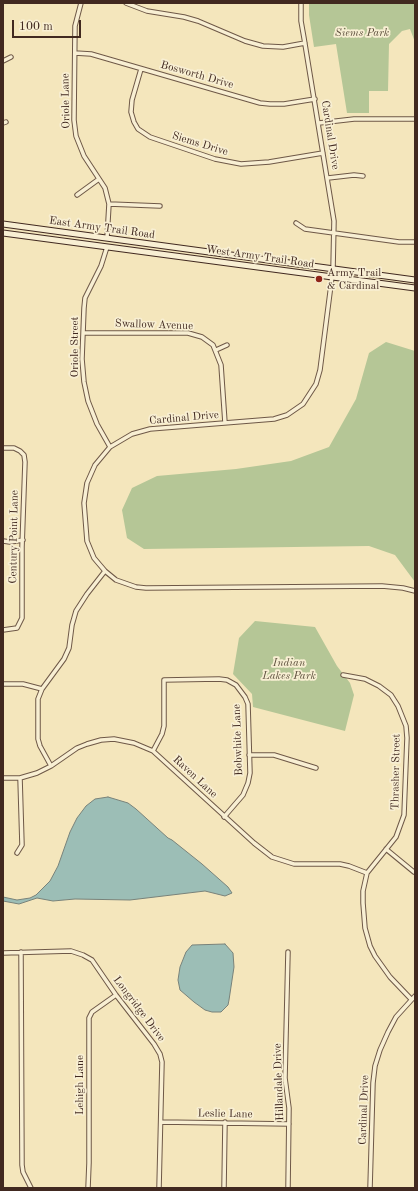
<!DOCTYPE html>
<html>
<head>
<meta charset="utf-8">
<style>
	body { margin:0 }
	#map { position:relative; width:418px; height:1191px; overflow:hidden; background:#f4e6bc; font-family:"Old Standard TT",serif }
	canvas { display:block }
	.frame { position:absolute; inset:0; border:4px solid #412920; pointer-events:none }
	.scale { position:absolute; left:12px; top:20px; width:69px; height:18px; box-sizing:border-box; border:2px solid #412920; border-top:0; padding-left:5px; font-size:12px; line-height:14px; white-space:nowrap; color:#412920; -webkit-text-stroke:3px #f8efd3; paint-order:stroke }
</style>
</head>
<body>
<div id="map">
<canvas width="418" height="1191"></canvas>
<div class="frame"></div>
<div class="scale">100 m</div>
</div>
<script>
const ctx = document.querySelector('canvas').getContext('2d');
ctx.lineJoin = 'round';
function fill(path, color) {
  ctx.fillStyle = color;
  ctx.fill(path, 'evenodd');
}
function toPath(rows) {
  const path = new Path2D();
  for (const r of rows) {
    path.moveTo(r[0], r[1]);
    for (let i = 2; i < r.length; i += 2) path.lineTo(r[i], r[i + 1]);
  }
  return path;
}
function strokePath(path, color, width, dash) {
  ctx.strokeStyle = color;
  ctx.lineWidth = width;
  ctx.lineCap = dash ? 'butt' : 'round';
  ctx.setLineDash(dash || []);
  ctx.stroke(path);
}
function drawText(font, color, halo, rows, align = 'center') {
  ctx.font = font + ' "Old Standard TT",serif';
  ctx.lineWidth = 3.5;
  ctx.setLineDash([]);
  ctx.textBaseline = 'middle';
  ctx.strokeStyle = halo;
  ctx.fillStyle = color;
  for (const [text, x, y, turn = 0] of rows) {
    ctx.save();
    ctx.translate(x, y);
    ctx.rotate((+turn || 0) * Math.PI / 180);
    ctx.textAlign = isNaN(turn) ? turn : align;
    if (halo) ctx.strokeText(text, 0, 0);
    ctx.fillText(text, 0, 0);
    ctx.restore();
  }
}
fill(toPath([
	[309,3,415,3,415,42,410,29,402,31,389,44,388,91,369,91,369,113,347,113,336,44,314,47,309,15],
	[386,342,415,351,415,582,395,555,369,546,144,549,127,538,122,510,132,488,157,476,236,469,291,461,329,447,356,399,369,353],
	[255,621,315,627,337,666,350,683,354,695,345,731,253,707,252,694,233,674,239,638]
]), '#b5c696');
const water = toPath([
	[108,797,128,803,136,809,168,838,172,840,202,864,228,887,232,893,225,896,205,891,130,900,75,899,53,901,37,898,19,904,3,901,3,897,17,900,30,898,36,895,50,881,58,866,70,832,77,818,86,806,95,799,108,797],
	[225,944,233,953,234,967,229,1000,228,1005,221,1012,212,1012,205,1010,194,1002,180,990,178,980,180,967,186,952,192,945,225,944]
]);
fill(water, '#9cbeb6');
strokePath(water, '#78827a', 1);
const street = toPath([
	[81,3,75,26,74,120,76,136,84,156,105,188,109,204,107,238],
	[126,3,147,11,184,17,198,21,245,41,263,46,283,47,305,43],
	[301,3,301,21,304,38,334,221,333,269,320,370,316,384,303,404,287,415,274,419,150,429,132,434,110,447,95,465,87,483,84,503,87,541,94,558,105,571,116,580,136,587,146,588,382,586,403,588,415,591],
	[75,53,91,54,260,103,270,104,284,104,315,99],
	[3,61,11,57],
	[141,69,132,100,131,112,134,122,138,129,150,137,215,159,241,164,269,162,323,153],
	[3,123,6,122],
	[319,123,354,119,415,119],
	[328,178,354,175,363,176],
	[77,195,99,179],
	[109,204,160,206],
	[296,223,305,229,399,242,415,242],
	[107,247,101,266,85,298,84,308,82,359,84,382,88,401,97,424,110,447],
	[83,333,188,333,202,337,213,345,221,365,225,423],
	[216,350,227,345],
	[3,448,14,448,20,451,24,455,25,462,22,547,22,618,17,628,3,630],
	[3,541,10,542,23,540],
	[343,675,365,679,379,686,391,695,398,706,406,726,407,738,404,815,396,837,367,873,363,891,363,903,365,928,370,946,375,956,390,977,411,999],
	[3,684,23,684,42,689],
	[153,751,162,734,164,726,164,680,219,679,227,680,236,685,245,697,248,704,250,773,248,783,243,795,224,817],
	[249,755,274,755,316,768],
	[51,766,40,746,38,739,38,699,42,689,64,659,69,648,72,625,76,611,87,594,105,571],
	[3,778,20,778,37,773,51,766,77,748,87,744,101,740,114,739,134,743,153,751,254,843,272,857,294,864,340,864,349,866,367,873],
	[386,849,414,872],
	[17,853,22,845,20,778],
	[21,952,22,1165,23,1172,31,1188],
	[288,952,285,1078,289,1108,288,1188],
	[3,953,71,951,83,955,92,960,116,995,154,1044,160,1054,162,1062,159,1188],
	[161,1122,289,1124],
	[88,1188,89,1163,89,1018,92,1012,116,995],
	[224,1188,225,1122],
	[370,1188,373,1083,375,1066,380,1050,388,1032,396,1017,415,996]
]);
const secondary = toPath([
	[3,224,415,280],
	[3,233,415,288]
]);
strokePath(street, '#6e5847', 5.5);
strokePath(secondary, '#412920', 7);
strokePath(street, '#f8efd3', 3.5);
strokePath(secondary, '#f8efd3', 5);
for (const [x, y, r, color] of [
	[319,279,4,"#8f2418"]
]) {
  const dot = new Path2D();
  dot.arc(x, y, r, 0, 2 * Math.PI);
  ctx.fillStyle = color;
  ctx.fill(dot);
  strokePath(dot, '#f8efd3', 1.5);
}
drawText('italic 11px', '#5e503e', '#f8efd3', [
	["Siems Park",362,33],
	["Indian",289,663],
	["Lakes Park",289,676]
]);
drawText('11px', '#412920', '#f8efd3', [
	["Bosworth Drive",197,75,16],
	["Oriole Lane",66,101,-91],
	["Cardinal Drive",330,135,81],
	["Siems Drive",200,144,17],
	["East Army Trail Road",102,228,8],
	["West Army Trail Road",260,257,8],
	["Swallow Avenue",154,325,2],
	["Oriole Street",75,347,-90],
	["Cardinal Drive",184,418,-5],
	["Century Point Lane",14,537,-89],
	["Bobwhite Lane",238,740,-92],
	["Thrasher Street",396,772,-89],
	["Raven Lane",195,777,43],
	["Longridge Drive",139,1009,53],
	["Hillandale Drive",279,1082,-92],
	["Lehigh Lane",80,1085,-90],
	["Cardinal Drive",364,1110,-88],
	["Leslie Lane",225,1114,1]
]);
drawText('11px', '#412920', '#f8efd3', [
	["Army Trail",327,273],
	["& Cardinal",327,286]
], 'left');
</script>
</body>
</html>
